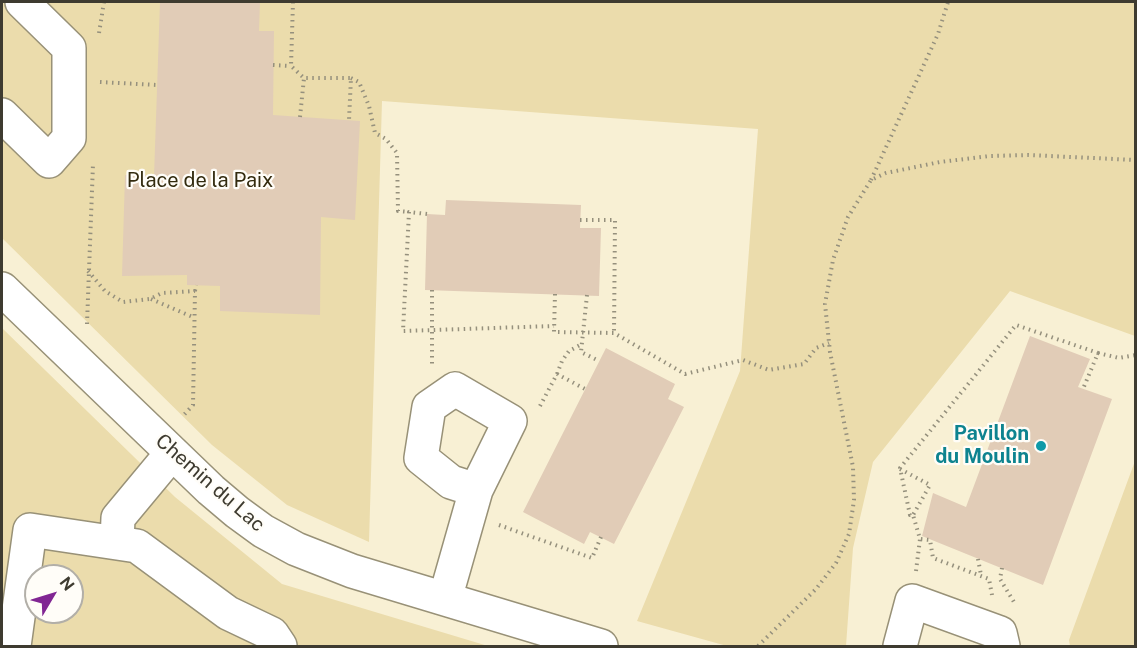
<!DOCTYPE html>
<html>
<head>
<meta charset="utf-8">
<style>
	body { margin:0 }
	#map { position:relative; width:1137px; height:648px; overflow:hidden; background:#f8f0d4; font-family:"Public Sans",sans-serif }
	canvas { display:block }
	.frame { position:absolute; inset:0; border:3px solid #3e3b30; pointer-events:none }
	.north { position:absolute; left:24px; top:564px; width:60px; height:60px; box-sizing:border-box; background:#fffdf8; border:2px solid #b2afa8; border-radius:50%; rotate:52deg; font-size:16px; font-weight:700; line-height:24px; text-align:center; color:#3e3b30 }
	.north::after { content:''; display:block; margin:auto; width:21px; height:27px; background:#812693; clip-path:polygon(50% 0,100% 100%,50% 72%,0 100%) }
</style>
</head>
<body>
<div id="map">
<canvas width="1137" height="648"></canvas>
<div class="frame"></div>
<div class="north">N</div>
</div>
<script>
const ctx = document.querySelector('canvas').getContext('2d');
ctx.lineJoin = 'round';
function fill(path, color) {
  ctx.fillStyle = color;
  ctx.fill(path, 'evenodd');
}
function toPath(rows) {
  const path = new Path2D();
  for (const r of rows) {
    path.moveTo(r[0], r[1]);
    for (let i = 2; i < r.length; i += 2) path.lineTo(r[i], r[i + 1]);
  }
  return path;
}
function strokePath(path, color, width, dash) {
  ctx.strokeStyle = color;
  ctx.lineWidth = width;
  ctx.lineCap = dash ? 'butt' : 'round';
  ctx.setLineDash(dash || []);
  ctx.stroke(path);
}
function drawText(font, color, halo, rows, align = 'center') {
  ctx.font = font + ' "Public Sans",sans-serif';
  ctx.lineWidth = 4.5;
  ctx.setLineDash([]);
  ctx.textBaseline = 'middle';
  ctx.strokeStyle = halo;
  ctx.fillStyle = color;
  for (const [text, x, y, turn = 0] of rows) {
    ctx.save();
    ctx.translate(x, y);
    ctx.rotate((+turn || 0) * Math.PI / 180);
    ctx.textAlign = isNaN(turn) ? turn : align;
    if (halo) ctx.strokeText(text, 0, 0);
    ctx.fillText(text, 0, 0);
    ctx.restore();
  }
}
fill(toPath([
	[2,2,1135,2,1135,336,1010,291,873,462,853,548,846,646,727,646,637,621,740,371,758,129,382,101,369,542,287,505,212,445,2,238],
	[2,328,175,497,282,584,488,646,2,646],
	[36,576,72,576,72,612,36,612],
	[1135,461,1135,646,1070,646,1069,640]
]), '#ebdcac');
fill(toPath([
	[160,2,260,2,259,31,274,31,273,115,360,121,355,220,321,217,320,315,220,311,220,286,187,285,187,275,122,276,125,175,154,176],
	[446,200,581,205,580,228,601,228,599,296,425,290,427,214,445,215],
	[1030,336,1090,359,1078,387,1112,399,1043,585,922,536,933,493,966,507],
	[606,348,675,384,668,399,684,407,614,544,590,532,584,544,523,512]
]), '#e1ccb7');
const minor = toPath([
	[2,115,49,161,69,138,69,48,22,2],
	[2,289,211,490,237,512,263,531,296,549,352,571,601,646],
	[117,543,118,518,172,453],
	[445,599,476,490,510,421,455,389,429,407,421,458,451,482,476,490],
	[14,646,30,530,137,546,228,613,272,634,280,646],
	[900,646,912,601,1000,633,1003,646]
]);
strokePath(minor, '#989177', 36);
strokePath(toPath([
	[293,2,291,66,304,78,351,78,349,120],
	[99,33,104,2],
	[273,65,291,66],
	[351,78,359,82,369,106,375,133,386,139,397,153,398,211,409,212],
	[100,82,157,85],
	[300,117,304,78],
	[871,180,938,34,948,2],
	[427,214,409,212,403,331,554,326],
	[580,220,615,220,614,333],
	[88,271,105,291,123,302,150,299,162,293,195,291,193,405,182,417],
	[432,290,432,364],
	[195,291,196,285],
	[555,294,554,332,614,333,685,374,743,360,769,370,804,364,816,348,829,343],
	[587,295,581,352,599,361],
	[151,299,195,318],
	[87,324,93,164],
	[1098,353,1119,358,1136,355],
	[557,374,562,361,569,351,582,344],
	[540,406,557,374,585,389],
	[900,469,930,485,913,515],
	[499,525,592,558,601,537],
	[978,559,981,575],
	[1002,568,1000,579,1014,602],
	[916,571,920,539],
	[992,595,989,579,933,558,930,540,920,539,913,515,910,515,900,468,1016,325,1098,353,1083,389],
	[758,646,816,589,836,563,849,534,854,500,853,467,830,352,825,304,833,260,848,217,871,180,886,173,940,162,990,156,1028,155,1136,160]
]), '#95907d', 4, [1.5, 4.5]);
strokePath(minor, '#fff', 33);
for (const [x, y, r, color] of [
	[1041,446,6,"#0f9aa8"]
]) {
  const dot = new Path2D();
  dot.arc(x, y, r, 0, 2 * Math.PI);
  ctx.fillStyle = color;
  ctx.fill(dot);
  strokePath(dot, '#fffdf8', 2);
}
drawText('20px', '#332b0f', '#fffdf8', [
	["Place de la Paix",200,181]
]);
drawText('bold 20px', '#0d838f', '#fffdf8', [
	["Pavillon",1029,434],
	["du Moulin",1029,457]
], 'right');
drawText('20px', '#3e3b30', '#fffdf8', [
	["Chemin du Lac",210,483,41]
]);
</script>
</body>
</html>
